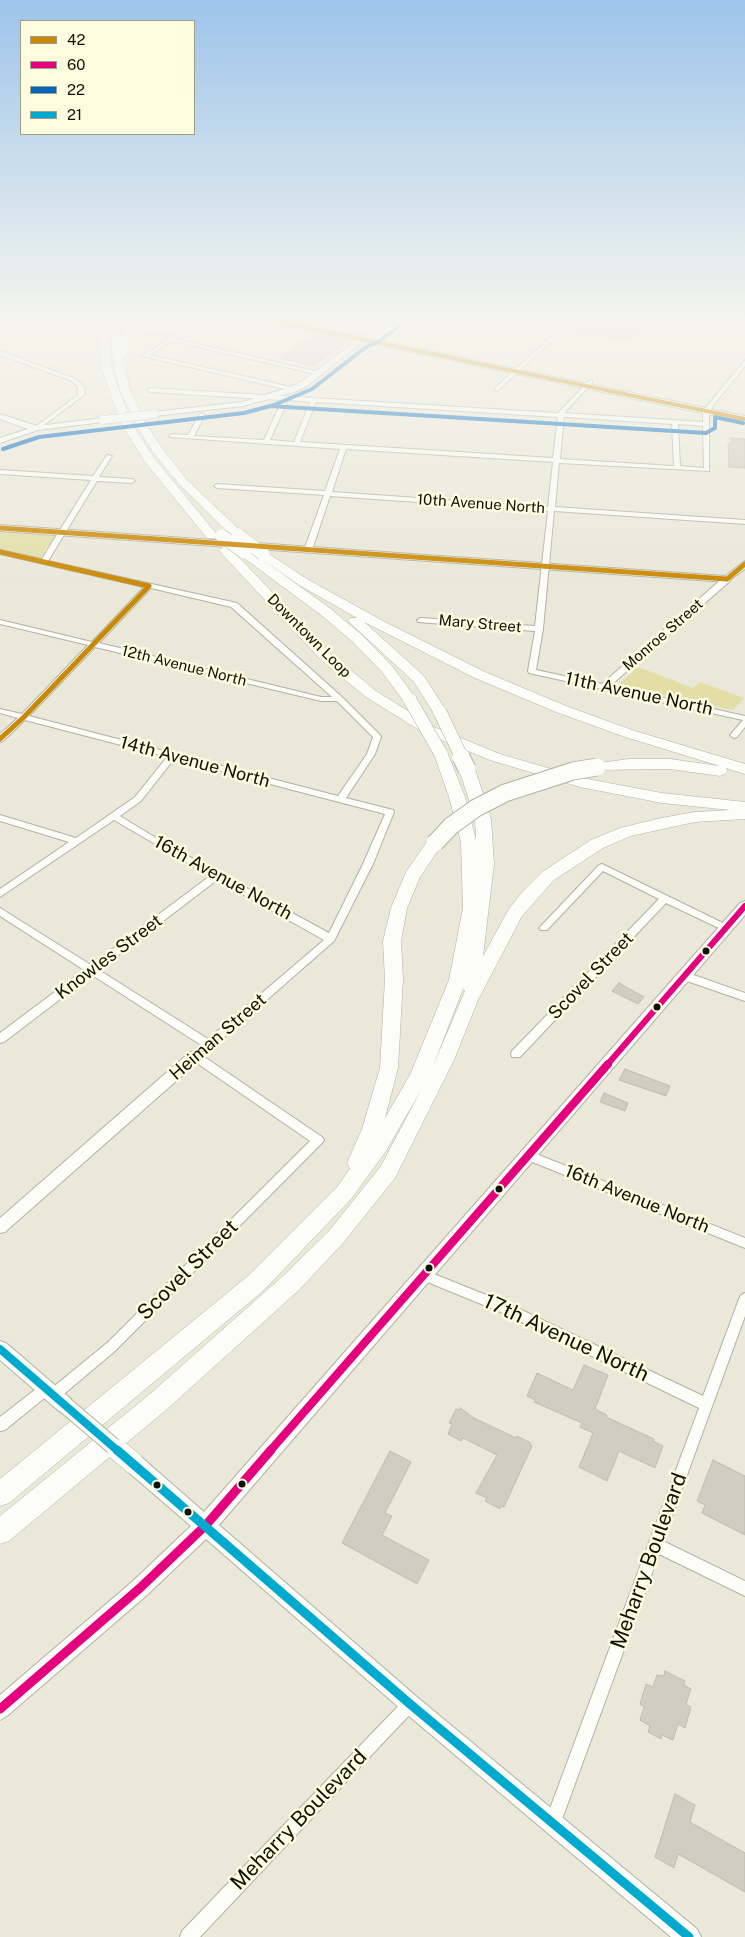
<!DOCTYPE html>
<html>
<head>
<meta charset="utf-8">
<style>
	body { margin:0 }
	#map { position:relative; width:745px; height:1937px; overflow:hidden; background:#e9e8d9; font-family:"Public Sans",sans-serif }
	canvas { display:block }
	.legend { position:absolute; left:20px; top:20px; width:175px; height:115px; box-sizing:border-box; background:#fdfcdf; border:1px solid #9f9e89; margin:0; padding:6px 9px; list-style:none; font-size:15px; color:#121108 }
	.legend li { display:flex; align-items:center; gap:10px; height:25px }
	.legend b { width:25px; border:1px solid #9f9e89 }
</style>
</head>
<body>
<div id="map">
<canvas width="745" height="1937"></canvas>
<ul class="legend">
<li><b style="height:6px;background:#c98802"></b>42</li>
<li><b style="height:6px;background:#e5007d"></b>60</li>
<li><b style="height:6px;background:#0065bd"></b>22</li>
<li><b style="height:6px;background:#00a9ce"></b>21</li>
</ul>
</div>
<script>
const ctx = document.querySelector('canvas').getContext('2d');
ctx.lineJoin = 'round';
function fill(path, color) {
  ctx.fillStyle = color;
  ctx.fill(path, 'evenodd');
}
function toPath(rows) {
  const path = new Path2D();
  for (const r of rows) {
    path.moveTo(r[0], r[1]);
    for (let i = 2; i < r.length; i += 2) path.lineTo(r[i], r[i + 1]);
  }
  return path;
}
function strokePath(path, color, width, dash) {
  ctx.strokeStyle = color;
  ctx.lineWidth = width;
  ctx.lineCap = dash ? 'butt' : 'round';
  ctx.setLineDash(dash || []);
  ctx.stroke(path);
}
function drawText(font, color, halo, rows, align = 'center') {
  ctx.font = font + ' "Public Sans",sans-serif';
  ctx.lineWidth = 5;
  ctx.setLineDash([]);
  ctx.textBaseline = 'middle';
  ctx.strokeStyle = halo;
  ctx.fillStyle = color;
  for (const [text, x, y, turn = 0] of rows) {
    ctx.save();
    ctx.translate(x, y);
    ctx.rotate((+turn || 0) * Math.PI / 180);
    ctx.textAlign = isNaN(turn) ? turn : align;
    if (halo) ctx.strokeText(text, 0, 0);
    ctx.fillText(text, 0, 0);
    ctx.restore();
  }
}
fill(toPath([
	[0,531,56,535,40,558,0,549],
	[638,667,693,688,700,682,744,698,733,710,618,685]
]), '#e2dea6');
const building = toPath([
	[208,320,263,320,269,324,287,328,280,332,254,326,247,331,208,323,208,320],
	[581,320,588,321,589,320,649,320,628,341,571,330,581,320],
	[315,333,350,341,314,365,280,359,315,333],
	[731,438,745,439,745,468,729,467,728,443,731,444,731,438],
	[619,983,633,991,644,997,638,1004,612,991,619,983],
	[625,1069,670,1086,666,1096,619,1080,625,1069],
	[604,1093,628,1103,625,1111,600,1102,604,1093],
	[584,1365,608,1375,595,1409,607,1415,606,1417,654,1439,653,1441,663,1446,655,1468,619,1451,607,1481,579,1467,593,1433,580,1427,582,1423,534,1402,535,1400,527,1396,537,1373,573,1390,584,1365],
	[460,1408,474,1418,516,1438,517,1436,531,1443,530,1445,532,1446,504,1507,501,1506,500,1509,485,1501,487,1498,476,1493,497,1455,463,1438,461,1441,448,1434,452,1424,449,1423,456,1409,459,1410,460,1408],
	[390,1451,411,1462,385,1513,392,1516,382,1535,429,1560,417,1584,342,1543,390,1451],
	[713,1460,745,1476,745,1535,702,1513,705,1505,697,1501,713,1460],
	[665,1671,685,1681,684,1685,691,1689,686,1704,691,1707,685,1728,678,1724,673,1740,662,1735,661,1739,648,1732,650,1726,640,1720,644,1707,640,1704,646,1684,653,1687,657,1675,664,1676,665,1671],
	[675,1794,695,1805,690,1822,745,1853,745,1892,678,1854,674,1868,655,1857,675,1794]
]);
fill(building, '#cfcec1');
strokePath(building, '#bebdb1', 1);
const minor = toPath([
	[199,320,205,320,176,339,323,373,320,375,172,341,150,355,296,388,296,390,294,391,142,356,167,340,150,336,150,334,170,338,199,320],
	[482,320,490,320,556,332,569,320,575,320,497,391,495,390,495,388,553,335,484,322,482,320],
	[678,320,687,320,701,322,703,320,709,320,702,326,678,320],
	[0,323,4,324,2,326,0,327,0,323],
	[0,351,76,379,84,387,85,394,39,429,35,429,35,427,78,395,78,387,72,381,0,355,0,351],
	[745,360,745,366,709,411,709,471,559,463,555,507,745,520,745,524,554,511,543,629,536,670,602,684,724,577,730,577,730,581,610,686,745,716,745,727,737,737,734,738,730,735,743,720,529,673,528,671,535,631,418,622,417,620,421,618,535,626,548,511,330,496,312,550,306,551,304,550,324,495,217,488,214,486,217,484,325,491,340,449,170,437,169,436,172,434,188,435,199,415,202,413,205,415,194,436,264,440,282,400,150,392,147,390,150,388,558,413,590,380,592,381,592,383,564,413,703,422,703,411,745,360],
	[288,400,310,402,294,442,270,440,288,400],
	[316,402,558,417,553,458,300,442,316,402],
	[564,417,672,424,674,466,560,459,564,417],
	[678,424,703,426,704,468,680,466,678,424],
	[346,449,553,462,548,507,332,492,346,449],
	[107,455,112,456,99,477,132,479,135,481,132,483,97,481,48,561,237,603,342,697,380,735,381,737,375,754,346,798,393,810,394,812,373,864,334,941,203,1056,322,1137,324,1140,322,1143,115,1351,58,1399,53,1401,48,1399,47,1396,5,1430,0,1431,0,1417,41,1385,46,1383,51,1385,52,1388,107,1343,310,1141,191,1059,190,1056,191,1053,201,1045,92,975,4,1042,0,1043,0,1033,84,970,0,916,0,908,91,965,210,876,114,820,0,897,0,889,69,842,0,821,0,815,76,838,135,797,167,757,25,720,3,741,0,742,0,734,18,718,0,713,0,709,22,714,88,645,0,624,0,620,92,642,144,587,0,554,0,550,42,559,91,480,0,474,0,470,93,476,107,455],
	[151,588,231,607,332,697,321,697,99,643,151,588],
	[95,647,321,701,337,701,373,737,367,754,338,796,29,716,95,647],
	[174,759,385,814,363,864,329,933,166,844,120,816,141,801,174,759],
	[217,880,324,940,208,1039,99,970,217,880],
	[602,864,729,926,731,928,729,930,723,930,666,903,520,1057,512,1057,511,1054,512,1051,659,899,603,871,547,930,541,930,539,928,541,926,599,865,602,864],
	[685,972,745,993,745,1001,681,979,680,976,685,972],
	[529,1151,745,1238,745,1248,525,1159,523,1156,525,1153,529,1151],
	[424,1270,511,1305,703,1396,739,1299,741,1295,745,1293,745,1316,663,1541,745,1581,745,1596,659,1554,561,1822,559,1828,553,1830,547,1828,545,1822,699,1408,503,1313,420,1279,418,1275,420,1271,424,1270],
	[410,1696,415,1699,418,1704,415,1709,200,1937,180,1937,182,1931,405,1699,410,1696]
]);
const tertiary = toPath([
	[389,320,396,320,375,336,364,340,310,384,297,391,243,406,154,416,150,414,154,412,242,402,291,387,304,380,360,338,371,334,389,320],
	[0,414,37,426,103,418,107,420,103,422,38,430,0,443,0,438,28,429,0,419,0,414],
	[0,525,725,576,745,561,745,569,727,582,0,531,0,525],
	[195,1051,200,1052,202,1056,200,1060,5,1232,0,1233,0,1218,190,1052,195,1051]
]);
const secondary = toPath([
	[745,901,745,915,219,1525,417,1697,697,1929,701,1937,671,1937,403,1711,206,1539,147,1595,7,1716,0,1720,0,1695,133,1581,191,1526,126,1470,124,1463,126,1456,133,1454,140,1456,204,1512,740,903,745,901],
	[0,1341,6,1343,71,1399,74,1405,71,1411,65,1414,59,1411,0,1360,0,1341]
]);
const primary = toPath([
	[265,320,279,320,745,416,745,422,269,322,265,320]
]);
const motorway = toPath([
	[111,320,120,320,120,337,127,322,130,320,140,320,134,325,129,339,127,355,123,358,130,390,146,424,162,448,187,480,242,532,244,535,242,538,234,538,179,484,153,452,136,424,120,390,114,367,110,337,111,320],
	[103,323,108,326,111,367,131,423,154,458,215,532,217,535,215,538,207,538,145,462,121,423,101,367,98,326,103,323],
	[225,546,229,547,331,654,376,691,434,727,500,754,582,778,662,793,745,802,745,819,695,822,631,836,603,848,554,880,522,916,478,1000,454,1060,395,1178,343,1243,299,1290,166,1410,9,1541,0,1544,0,1516,150,1394,283,1276,329,1231,381,1166,421,1090,386,1151,351,1199,264,1290,9,1503,0,1506,0,1479,248,1276,337,1187,350,1169,347,1163,362,1129,380,1068,385,979,383,941,391,908,406,872,429,839,435,838,441,839,443,843,420,877,407,908,401,941,403,979,398,1068,385,1118,410,1075,449,980,463,908,461,842,449,797,434,754,436,751,441,749,446,751,448,754,465,797,476,840,475,819,459,769,462,766,467,764,472,766,475,769,491,819,494,864,483,956,509,909,523,891,542,872,591,840,620,828,661,818,695,812,730,810,662,803,580,787,490,760,424,733,366,697,321,660,221,553,219,550,225,546],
	[463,989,465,991,433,1066,463,989],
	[244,548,248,549,331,609,363,636,392,666,417,700,415,703,405,703,382,672,353,642,321,615,240,555,238,552,244,548],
	[263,550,307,579,383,621,485,672,566,706,635,731,745,764,745,774,726,768,728,771,725,774,720,776,670,769,592,770,590,767,592,764,629,759,670,759,720,766,625,737,556,712,475,678,364,622,424,676,447,712,445,715,435,715,414,682,348,621,350,618,357,618,299,585,259,557,257,554,259,551,263,550]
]);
strokePath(minor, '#b1b1a5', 2);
strokePath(tertiary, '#b1b1a5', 2);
strokePath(secondary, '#b1b1a5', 2);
strokePath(primary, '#b1b1a5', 2);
strokePath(motorway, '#b1b1a5', 1);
fill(minor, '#fcfcf9');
fill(tertiary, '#fcfcf9');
fill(secondary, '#fcfcf9');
fill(primary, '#fcfcf9');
fill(motorway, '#fcfcf9');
const tertiaryBridge = toPath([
	[103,420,154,414]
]);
const secondaryBridgeFar1 = toPath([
	[65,1405,119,1451]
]);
const secondaryBridge = toPath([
	[118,1450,133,1463]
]);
const motorwayBridgeFar1 = toPath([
	[238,535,263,554],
	[222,536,244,552],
	[410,700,441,754],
	[440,712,462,758]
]);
const motorwayBridge = toPath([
	[461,757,467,769],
	[435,843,451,826,476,808,505,793,573,771,597,767]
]);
strokePath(tertiaryBridge, '#b1b1a5', 9, []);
strokePath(secondaryBridgeFar1, '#b1b1a5', 18, []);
strokePath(secondaryBridge, '#b1b1a5', 22, []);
strokePath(motorwayBridgeFar1, '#b1b1a5', 14, []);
strokePath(motorwayBridge, '#b1b1a5', 19, []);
strokePath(tertiaryBridge, '#fcfcf9', 8);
strokePath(secondaryBridgeFar1, '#fcfcf9', 16);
strokePath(secondaryBridge, '#fcfcf9', 21);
strokePath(motorwayBridgeFar1, '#fcfcf9', 13);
strokePath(motorwayBridge, '#fcfcf9', 17);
strokePath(toPath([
	[269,320,745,419]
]), '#c98802', 4);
strokePath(toPath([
	[0,528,727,579,745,564],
	[0,552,149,586],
	[0,739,24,717,149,586]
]), '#c98802', 5);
strokePath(toPath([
	[607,1065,745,906]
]), '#e5007d', 6);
strokePath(toPath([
	[270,1451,608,1064]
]), '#e5007d', 8);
strokePath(toPath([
	[0,1709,140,1588,206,1525,271,1450]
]), '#e5007d', 9);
strokePath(toPath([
	[270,406,706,433,715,428,715,417,743,423],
	[3,449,39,437,244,413,274,405,312,389,366,347,378,342,398,327]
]), '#0065bd', 4);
strokePath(toPath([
	[0,1349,118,1451]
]), '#00a9ce', 8);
strokePath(toPath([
	[117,1450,410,1704,689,1937]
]), '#00a9ce', 9);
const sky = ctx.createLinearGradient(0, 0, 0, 591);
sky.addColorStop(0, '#9dc4ea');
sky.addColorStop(0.54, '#f5f5ee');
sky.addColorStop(1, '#f5f5ee00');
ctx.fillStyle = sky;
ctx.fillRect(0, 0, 745, 591);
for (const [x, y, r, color] of [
	[706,951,4.5,"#121108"],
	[657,1007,4.5,"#121108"],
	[499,1189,4.5,"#121108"],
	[429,1268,4.5,"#121108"],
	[242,1484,4.5,"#121108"],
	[157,1485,4.5,"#121108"],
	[188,1512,4.5,"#121108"]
]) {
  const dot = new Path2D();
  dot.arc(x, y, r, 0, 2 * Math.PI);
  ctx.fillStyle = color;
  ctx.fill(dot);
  strokePath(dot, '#fdfcdf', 2);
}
drawText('15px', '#121108', '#fdfcdf', [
	["10th Avenue North",481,504,4],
	["Mary Street",480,624,5],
	["Monroe Street",663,635,-41],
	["Downtown Loop",309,636,45],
	["12th Avenue North",184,666,14]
]);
drawText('18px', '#121108', '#fdfcdf', [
	["11th Avenue North",639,694,12],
	["14th Avenue North",195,762,15],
	["16th Avenue North",223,878,29],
	["Knowles Street",109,957,-37],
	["Scovel Street",591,976,-46],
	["Heiman Street",218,1037,-41],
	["16th Avenue North",637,1199,22]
]);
drawText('21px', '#121108', '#fdfcdf', [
	["Scovel Street",188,1270,-45],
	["17th Avenue North",566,1338,25],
	["Meharry Boulevard",649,1561,-70],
	["Meharry Boulevard",299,1820,-46]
]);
</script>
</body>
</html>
